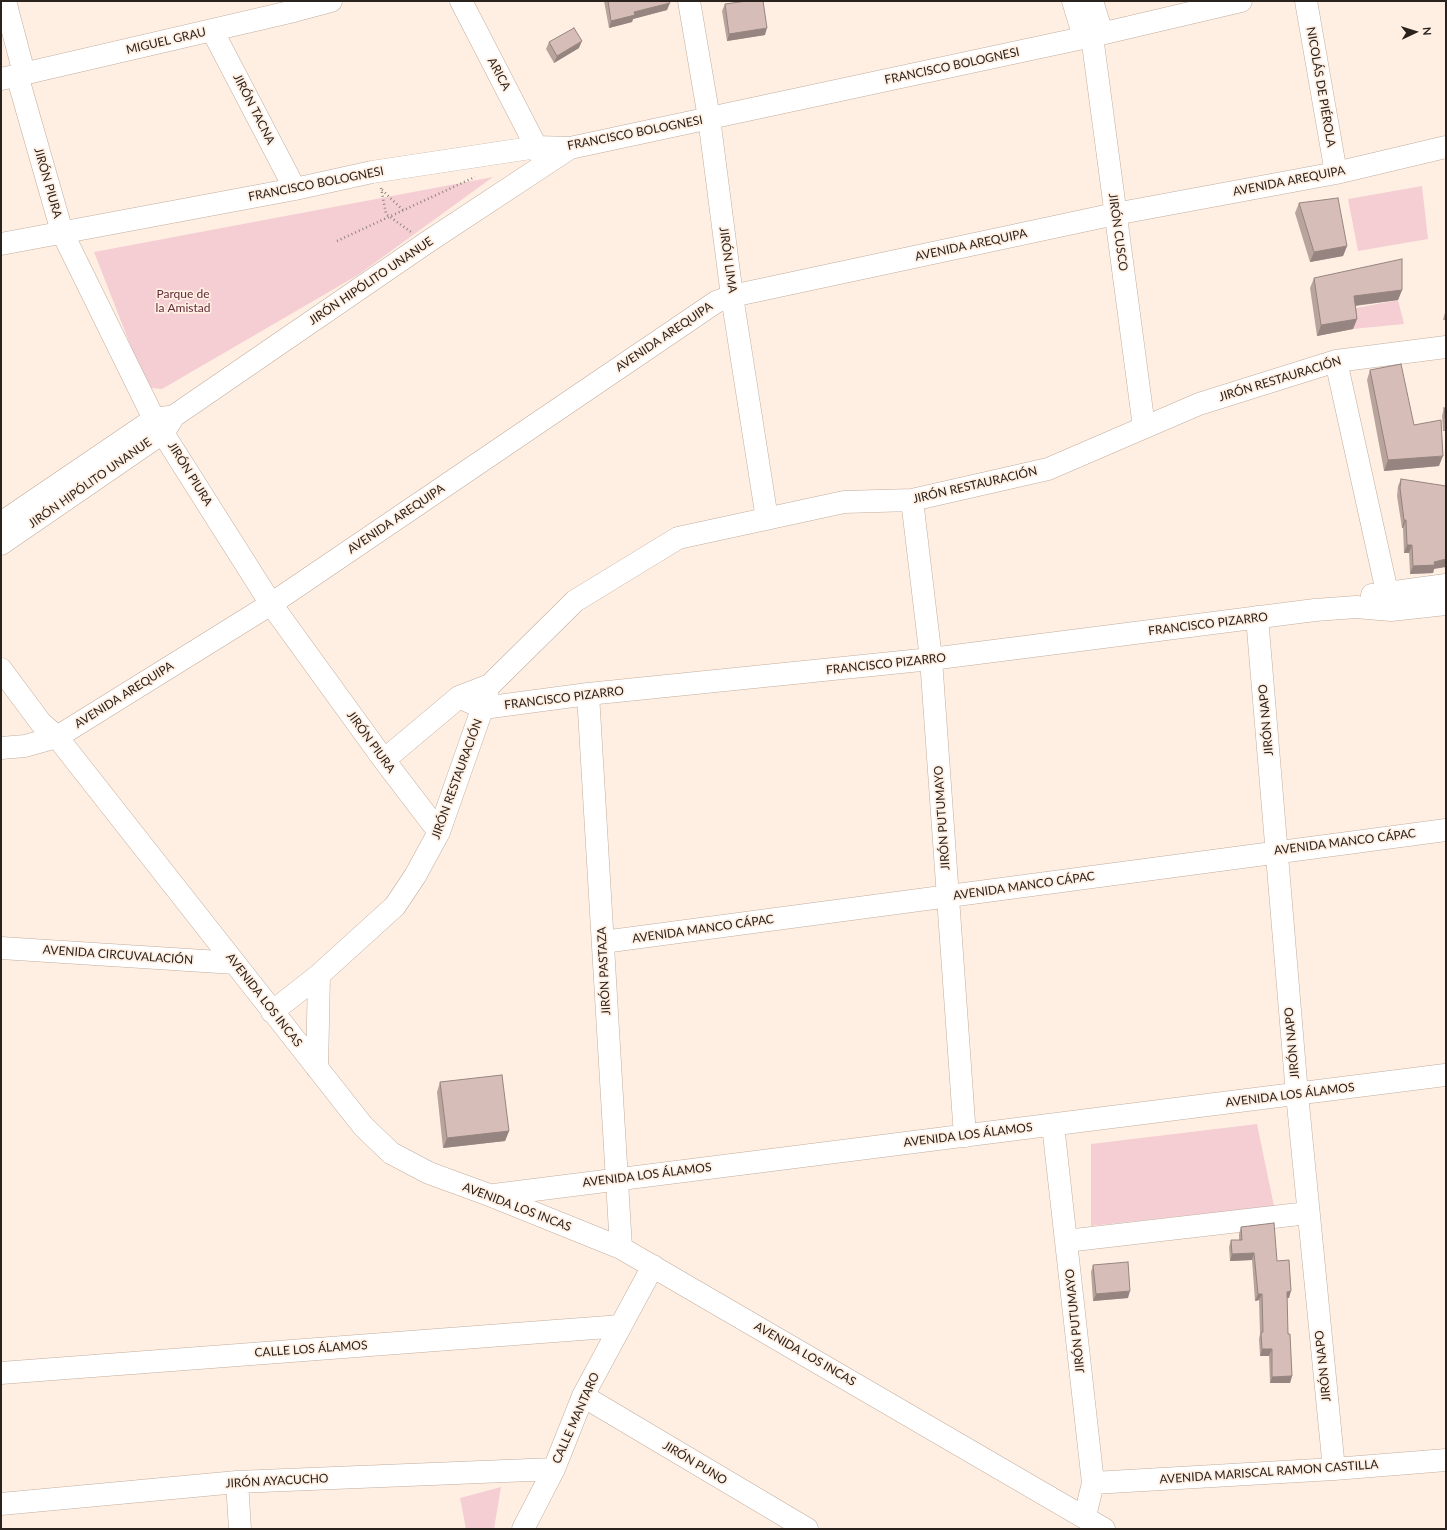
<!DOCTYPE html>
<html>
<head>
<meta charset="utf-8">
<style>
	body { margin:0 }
	#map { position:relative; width:1447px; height:1530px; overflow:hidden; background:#ffefe2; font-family:Lato,sans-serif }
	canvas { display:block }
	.frame { position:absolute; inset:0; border:2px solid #2a221c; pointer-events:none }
	.north { position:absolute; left:1395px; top:12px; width:40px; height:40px; -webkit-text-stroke:3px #ffefe2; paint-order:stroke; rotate:86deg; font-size:11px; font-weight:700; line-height:16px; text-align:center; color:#2a221c }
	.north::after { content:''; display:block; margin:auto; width:14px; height:18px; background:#2a221c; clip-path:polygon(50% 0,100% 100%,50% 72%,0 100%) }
</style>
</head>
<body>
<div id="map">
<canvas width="1447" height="1530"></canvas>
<div class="frame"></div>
<div class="north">N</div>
</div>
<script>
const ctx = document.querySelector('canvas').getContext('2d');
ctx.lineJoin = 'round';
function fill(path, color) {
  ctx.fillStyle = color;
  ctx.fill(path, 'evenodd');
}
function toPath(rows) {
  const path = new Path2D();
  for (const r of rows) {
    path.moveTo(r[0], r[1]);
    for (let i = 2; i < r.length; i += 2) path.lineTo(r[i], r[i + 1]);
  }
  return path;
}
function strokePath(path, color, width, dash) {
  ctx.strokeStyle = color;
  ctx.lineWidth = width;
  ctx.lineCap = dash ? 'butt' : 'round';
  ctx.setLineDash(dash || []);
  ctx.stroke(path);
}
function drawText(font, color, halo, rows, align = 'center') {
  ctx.font = font + ' Lato,sans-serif';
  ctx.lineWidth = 3.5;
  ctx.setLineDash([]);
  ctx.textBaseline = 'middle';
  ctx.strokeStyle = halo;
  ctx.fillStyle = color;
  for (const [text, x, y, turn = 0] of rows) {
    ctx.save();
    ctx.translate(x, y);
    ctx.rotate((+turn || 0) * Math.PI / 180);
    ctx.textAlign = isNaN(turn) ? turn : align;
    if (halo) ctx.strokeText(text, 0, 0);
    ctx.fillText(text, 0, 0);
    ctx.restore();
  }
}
fill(toPath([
	[493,177,358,275,162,389,151,388,144,380,94,252],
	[1422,186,1428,239,1358,251,1348,199],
	[1398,300,1404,324,1353,329,1351,309],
	[1257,1124,1274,1206,1091,1226,1091,1144],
	[501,1487,494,1529,466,1529,460,1498]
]), '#f5ced4');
const minor = toPath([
	[5,1,24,73],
	[461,1,542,158],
	[689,1,709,118,732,296,767,519],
	[1073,1,1084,37],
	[1092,1,1102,33],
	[1306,1,1336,173],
	[212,30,295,189],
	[1092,36,1144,427],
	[17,75,62,232,154,419,271,604,384,760,439,832],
	[1,79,294,11,331,1],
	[1,244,295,189,372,172,537,147,570,148,1092,36,1241,1],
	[1336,361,1391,610],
	[912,500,931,659,965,1136],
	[1,523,154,419,169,417],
	[1,544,164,432,174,416,426,243,570,148],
	[1372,595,1446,585],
	[1257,617,1297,1094,1334,1469],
	[1,669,41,723,57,737,363,1126,391,1153,429,1173,492,1196,621,1248,1104,1529],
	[588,694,621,1248],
	[459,697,483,708,588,694,931,659,1315,610,1356,607,1391,610,1446,604],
	[1,748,25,746,57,737,271,604,716,302,732,296,1115,214,1336,173,1446,147],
	[384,760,459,697,490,685,575,601,678,538,844,502,912,500,1048,469,1199,404,1336,361,1446,347],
	[603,942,1446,830],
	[1,948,235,963],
	[272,1012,319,975,395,906,415,876,439,832,487,695],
	[317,1068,319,975],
	[1053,1125,1093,1483,1085,1516],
	[494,1195,1445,1075],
	[1066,1241,1308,1213],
	[1,1373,621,1326],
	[583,1396,807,1529],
	[237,1482,240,1529],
	[1093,1483,1334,1469,1446,1460],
	[1,1504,237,1482,554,1469],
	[523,1529,554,1469,583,1396,653,1266]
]);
strokePath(minor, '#c1ad9e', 23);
strokePath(toPath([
	[381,188,386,214,411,232],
	[382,190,404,211],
	[337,241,475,177]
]), '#8f837a', 2.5, [1, 3]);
strokePath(minor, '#fff', 22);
fill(toPath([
	[604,1,669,1,667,10,633,19,632,22,609,28],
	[725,4,765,35,727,41,722,11],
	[549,42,579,48,554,63,546,49],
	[1299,203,1347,246,1343,256,1310,262,1295,213],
	[1314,278,1402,290,1398,300,1356,306,1357,319,1353,329,1317,336,1310,288],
	[1446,309,1446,320,1443,320],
	[1370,370,1414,425,1439,466,1384,471,1367,380],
	[1444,408,1446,408,1446,431,1443,431,1442,416],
	[1401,479,1434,569,1433,573,1410,574,1409,553,1404,553,1403,528,1402,528,1397,496,1398,486],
	[440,1082,509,1131,505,1141,443,1148,437,1092],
	[1241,1227,1277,1261,1289,1298,1287,1298,1288,1334,1292,1376,1290,1383,1270,1383,1269,1356,1260,1356,1259,1339,1260,1334,1259,1300,1255,1301,1252,1260,1230,1261,1229,1247,1231,1240,1239,1240,1239,1234],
	[1093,1265,1128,1298,1093,1301,1091,1272]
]), '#b9a39d');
fill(toPath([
	[670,3,667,10,633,19,632,22,609,28,611,21,634,12],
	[767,28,765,35,727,41,729,34],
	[582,41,579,48,554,63,557,56],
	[1347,246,1343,256,1310,262,1314,252],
	[1402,290,1398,300,1351,306,1354,296],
	[1357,319,1353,329,1317,336,1321,325],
	[1443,456,1439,466,1384,471,1388,460],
	[1404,520,1406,520,1403,528,1402,528],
	[1407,545,1412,545,1409,553,1404,553],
	[1446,559,1446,567,1434,569,1433,573,1410,574,1413,566],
	[509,1131,505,1141,443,1148,447,1138],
	[1254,1253,1252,1260,1230,1261,1232,1254],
	[1130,1291,1128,1298,1093,1301,1096,1294],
	[1291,1291,1289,1298,1284,1298,1287,1292],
	[1258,1294,1262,1294,1259,1300,1255,1301],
	[1262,1349,1272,1349,1269,1356,1260,1356],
	[1292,1376,1290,1383,1270,1383,1272,1377]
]), '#968480');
const building = toPath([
	[608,1,669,1,670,3,634,12,635,15,611,21,608,1],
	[747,1,763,1,767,28,729,34,725,4,747,1],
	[574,28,582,41,557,56,549,42,574,28],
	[1338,198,1347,246,1314,252,1299,203,1338,198],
	[1402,259,1402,290,1354,296,1357,319,1321,325,1314,278,1402,259],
	[1401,364,1414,425,1441,420,1443,456,1388,460,1370,370,1401,364],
	[1444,408,1446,408,1446,424,1444,408],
	[1401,479,1446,486,1446,559,1434,562,1435,565,1413,566,1412,545,1407,545,1406,520,1404,520,1400,488,1401,479],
	[502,1075,509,1131,447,1138,440,1082,502,1075],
	[1274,1223,1277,1261,1289,1260,1291,1291,1287,1292,1288,1334,1290,1334,1292,1376,1272,1377,1272,1349,1262,1349,1261,1333,1263,1332,1262,1294,1258,1294,1254,1253,1232,1254,1231,1240,1242,1240,1241,1227,1274,1223],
	[1128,1262,1130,1291,1096,1294,1093,1265,1128,1262]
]);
fill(building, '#d7bdb7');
strokePath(building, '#968480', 1);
drawText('12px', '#2a221c', '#ffefe2', [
	["MIGUEL GRAU",166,41,-13],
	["FRANCISCO BOLOGNESI",952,66,-12],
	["ARICA",499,74,62],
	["NICOLÁS DE PIÉROLA",1321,87,80],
	["JIRÓN TACNA",254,109,63],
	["FRANCISCO BOLOGNESI",635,133,-11],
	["AVENIDA AREQUIPA",1289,181,-11],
	["JIRÓN PIURA",48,183,74],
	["FRANCISCO BOLOGNESI",316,184,-11],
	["JIRÓN CUSCO",1118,232,82],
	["AVENIDA AREQUIPA",971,245,-12],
	["JIRÓN LIMA",728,260,82],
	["JIRÓN HIPÓLITO UNANUE",371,281,-34],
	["AVENIDA AREQUIPA",664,337,-34],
	["JIRÓN RESTAURACIÓN",1280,379,-17],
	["JIRÓN PIURA",190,474,58],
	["JIRÓN HIPÓLITO UNANUE",90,483,-35],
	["JIRÓN RESTAURACIÓN",975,485,-13],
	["AVENIDA AREQUIPA",396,519,-34],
	["FRANCISCO PIZARRO",1208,624,-7],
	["FRANCISCO PIZARRO",886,664,-6],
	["AVENIDA AREQUIPA",124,695,-32],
	["FRANCISCO PIZARRO",564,698,-7],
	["JIRÓN NAPO",1266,720,-95],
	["JIRÓN PIURA",371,742,54],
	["JIRÓN RESTAURACIÓN",457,779,-70],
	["JIRÓN PUTUMAYO",942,818,-94],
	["AVENIDA MANCO CÁPAC",1345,842,-7],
	["AVENIDA MANCO CÁPAC",1024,886,-8],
	["AVENIDA MANCO CÁPAC",703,929,-8],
	["AVENIDA CIRCUVALACIÓN",118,955,4],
	["JIRÓN PASTAZA",604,971,-93],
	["AVENIDA LOS INCAS",264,1000,52],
	["JIRÓN NAPO",1292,1043,-95],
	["AVENIDA LOS ÁLAMOS",1290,1095,-7],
	["AVENIDA LOS ÁLAMOS",968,1135,-7],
	["AVENIDA LOS ÁLAMOS",647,1175,-7],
	["AVENIDA LOS INCAS",517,1207,21],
	["JIRÓN PUTUMAYO",1075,1321,-96],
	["CALLE LOS ÁLAMOS",311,1349,-4],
	["AVENIDA LOS INCAS",805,1354,30],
	["JIRÓN NAPO",1323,1366,-96],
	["CALLE MANTARO",576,1418,-66],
	["JIRÓN PUNO",695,1463,31],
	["AVENIDA MARISCAL RAMON CASTILLA",1269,1472,-4],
	["JIRÓN AYACUCHO",277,1481,-3]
]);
drawText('12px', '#642b39', '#ffefe2', [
	["Parque de",183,294],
	["la Amistad",183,308]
]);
</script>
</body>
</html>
